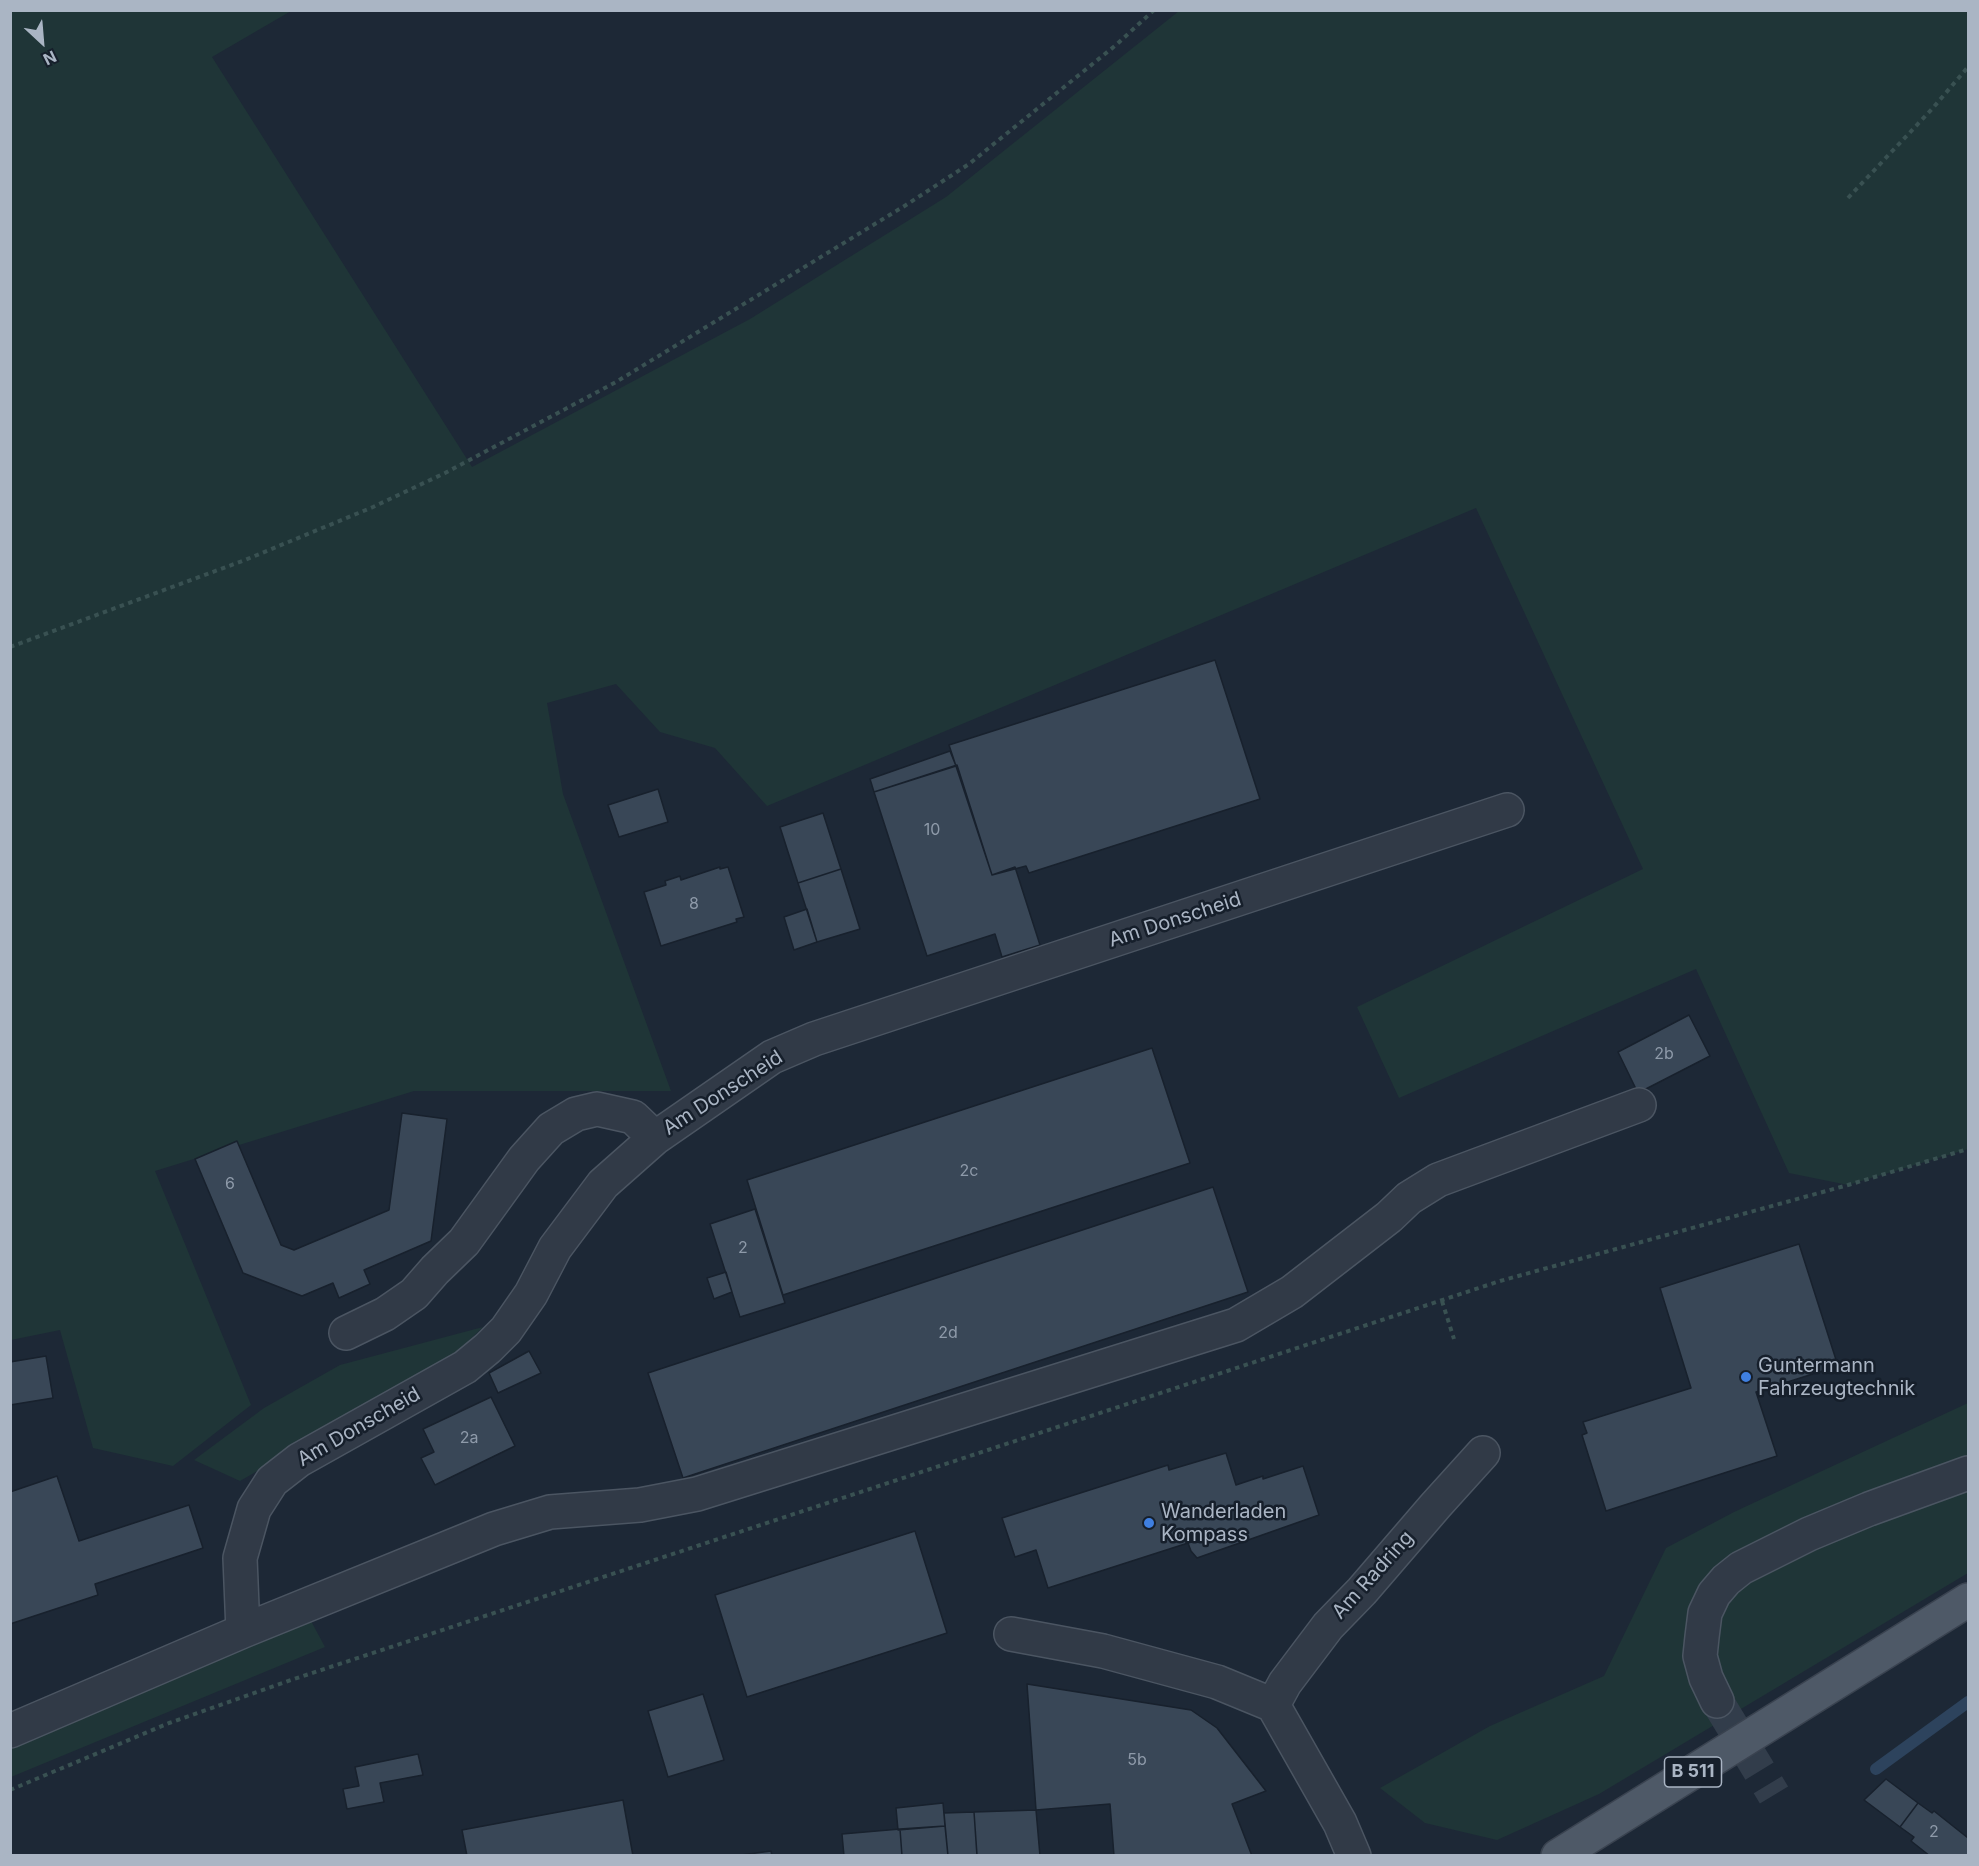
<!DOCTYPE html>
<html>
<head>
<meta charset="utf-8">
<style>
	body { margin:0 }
	#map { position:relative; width:1979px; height:1866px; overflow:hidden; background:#1d2836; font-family:Inter,sans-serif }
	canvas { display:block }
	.frame { position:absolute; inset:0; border:12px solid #aab5c4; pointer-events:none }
	.north { position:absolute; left:12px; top:12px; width:60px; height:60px; -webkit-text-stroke:4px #161f2b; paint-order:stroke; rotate:154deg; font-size:16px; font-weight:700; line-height:24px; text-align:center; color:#aab5c4 }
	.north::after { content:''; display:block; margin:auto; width:21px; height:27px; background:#aab5c4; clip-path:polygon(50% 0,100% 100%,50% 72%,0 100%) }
</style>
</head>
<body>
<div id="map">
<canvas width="1979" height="1866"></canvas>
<div class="frame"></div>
<div class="north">N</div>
</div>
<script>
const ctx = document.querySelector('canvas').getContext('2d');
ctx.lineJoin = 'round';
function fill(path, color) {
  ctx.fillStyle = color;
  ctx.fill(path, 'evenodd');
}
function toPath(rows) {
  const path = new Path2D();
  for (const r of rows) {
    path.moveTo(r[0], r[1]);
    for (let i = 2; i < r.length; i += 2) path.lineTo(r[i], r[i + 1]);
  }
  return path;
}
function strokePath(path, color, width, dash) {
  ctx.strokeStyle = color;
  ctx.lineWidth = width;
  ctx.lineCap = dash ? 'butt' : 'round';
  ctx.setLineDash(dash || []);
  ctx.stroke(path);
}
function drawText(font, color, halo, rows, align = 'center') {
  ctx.font = font + ' Inter,sans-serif';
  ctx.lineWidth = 5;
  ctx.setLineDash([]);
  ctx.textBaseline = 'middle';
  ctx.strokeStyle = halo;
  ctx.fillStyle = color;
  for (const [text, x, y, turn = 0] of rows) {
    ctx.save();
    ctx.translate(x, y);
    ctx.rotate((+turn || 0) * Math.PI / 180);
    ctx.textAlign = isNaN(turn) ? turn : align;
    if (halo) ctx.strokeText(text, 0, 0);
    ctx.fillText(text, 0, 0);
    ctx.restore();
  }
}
fill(toPath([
	[10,11,291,11,212,57,472,467,750,319,946,197,1179,11,1968,11,1968,1149,1848,1185,1789,1173,1696,969,1399,1098,1357,1007,1643,869,1476,508,767,806,715,748,660,732,616,684,547,703,563,794,671,1091,414,1091,155,1171,251,1405,173,1466,93,1448,60,1330,11,1340],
	[483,1327,448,1361,240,1481,194,1460,264,1408,340,1365],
	[1968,1403,1968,1573,1599,1794,1497,1840,1425,1823,1380,1788,1490,1726,1604,1676,1666,1548,1734,1512],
	[311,1621,325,1647,11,1777,11,1742,63,1723]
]), '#1f3537');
strokePath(toPath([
	[1876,1769,1968,1702]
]), '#2d435d', 12);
const building = toPath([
	[1215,660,1260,799,1029,873,1026,866,992,875,949,745,1215,660],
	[950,751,956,766,874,792,870,779,950,751],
	[957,765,992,875,1015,867,1040,945,1002,957,995,934,927,956,874,792,957,765],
	[658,789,668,822,619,837,608,805,658,789],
	[823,813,841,869,798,883,780,827,823,813],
	[720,867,720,869,728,867,744,917,736,919,737,922,661,946,644,892,666,885,665,881,680,876,681,880,720,867],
	[841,869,860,929,817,942,798,883,841,869],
	[807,909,817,942,794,950,784,917,807,909],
	[1689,1015,1710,1056,1638,1093,1618,1052,1689,1015],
	[1152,1048,1190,1163,783,1295,747,1180,1152,1048],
	[402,1113,447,1119,431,1241,364,1270,370,1284,339,1298,333,1283,302,1296,243,1273,195,1159,237,1141,281,1245,294,1250,389,1210,402,1113],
	[1213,1187,1248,1292,683,1478,648,1373,1213,1187],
	[755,1209,785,1303,740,1317,710,1224,755,1209],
	[1799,1244,1838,1366,1756,1392,1777,1456,1606,1511,1582,1435,1587,1433,1583,1422,1691,1388,1660,1288,1799,1244],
	[726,1272,732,1292,714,1299,707,1278,726,1272],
	[529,1351,541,1373,498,1393,489,1373,529,1351],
	[46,1356,53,1398,10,1405,10,1362,46,1356],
	[491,1397,515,1446,435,1485,421,1458,434,1452,423,1429,491,1397],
	[1226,1453,1236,1485,1263,1476,1263,1479,1303,1466,1319,1515,1197,1558,1191,1551,1188,1543,1048,1588,1036,1550,1015,1557,1002,1518,1168,1465,1169,1470,1226,1453],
	[57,1476,79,1541,189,1505,203,1548,95,1584,98,1595,10,1624,10,1492,57,1476],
	[915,1531,947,1633,747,1697,715,1595,915,1531],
	[1027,1684,1191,1710,1217,1728,1266,1791,1232,1804,1252,1856,1114,1856,1110,1804,1036,1810,1027,1684],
	[703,1694,724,1760,668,1777,648,1711,703,1694],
	[418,1754,423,1775,380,1783,384,1802,347,1809,343,1789,359,1786,355,1767,418,1754],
	[1886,1779,1918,1803,1900,1827,1864,1800,1886,1779],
	[623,1800,633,1856,467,1856,462,1830,623,1800],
	[943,1803,945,1826,898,1830,896,1808,943,1803],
	[1918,1803,1932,1813,1934,1811,1968,1838,1968,1856,1930,1856,1911,1841,1914,1837,1900,1827,1918,1803],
	[1036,1810,1040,1856,977,1856,974,1812,1036,1810],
	[974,1812,977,1855,948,1856,944,1813,974,1812],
	[945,1826,948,1856,902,1856,900,1829,945,1826],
	[900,1829,902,1856,844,1856,842,1834,900,1829],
	[771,1851,772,1856,734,1856,771,1851]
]);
fill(building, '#394757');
strokePath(building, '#18212d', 1.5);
strokePath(toPath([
	[1717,1701,1774,1795]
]), '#323d4b', 33, [33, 16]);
const minor = toPath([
	[346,1333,385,1314,414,1294,435,1270,464,1242,524,1159,551,1129,576,1114,597,1109,633,1117,655,1138],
	[243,1631,240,1558,254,1509,272,1481,299,1460,465,1367,488,1348,506,1330,531,1294,555,1248,603,1184,655,1138,772,1057,814,1039,1507,810],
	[1011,1634,1103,1651,1217,1682,1273,1705,1340,1823,1354,1856],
	[1717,1701,1706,1678,1700,1656,1702,1637,1705,1613,1714,1594,1726,1580,1741,1568,1809,1534,1869,1509,1968,1473],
	[1273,1705,1285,1683,1328,1626,1362,1591,1436,1505,1483,1453],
	[10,1731,243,1631,494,1529,550,1512,640,1505,697,1494,1236,1325,1292,1292,1389,1217,1409,1198,1438,1180,1639,1105]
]);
const major = toPath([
	[1558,1856,1968,1600]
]);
strokePath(minor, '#4b5562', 36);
strokePath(major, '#3a4350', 36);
strokePath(toPath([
	[1848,198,1932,109,1968,67],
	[10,647,245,560,373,507,445,473,616,382,906,205,969,164,1116,45,1154,10],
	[1442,1301,1454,1339],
	[10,1790,169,1723,291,1680,1500,1281,1848,1185,1968,1149]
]), '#395152', 4, [4.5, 4.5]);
strokePath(minor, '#313a47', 33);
strokePath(major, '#4e5967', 33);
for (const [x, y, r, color] of [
	[1746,1377,6,"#3f7fe0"],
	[1149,1523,6,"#3f7fe0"]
]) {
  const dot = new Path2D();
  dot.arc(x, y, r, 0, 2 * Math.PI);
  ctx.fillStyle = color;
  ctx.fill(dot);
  strokePath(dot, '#161f2b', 2);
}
drawText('16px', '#8e9aa9', null, [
	["10",932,830],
	["8",694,904],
	["2b",1664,1054],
	["2c",969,1171],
	["6",230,1184],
	["2",743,1248],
	["2d",948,1333],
	["2a",469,1438],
	["5b",1137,1760],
	["2",1934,1832]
]);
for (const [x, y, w] of [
	[1693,1772,57]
]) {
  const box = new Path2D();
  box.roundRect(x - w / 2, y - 15, w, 30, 4.5);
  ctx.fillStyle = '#161f2b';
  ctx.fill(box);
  strokePath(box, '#aab5c4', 1.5);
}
drawText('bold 18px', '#aab5c4', null, [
	["B 511",1693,1772]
]);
drawText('20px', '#aab5c4', '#161f2b', [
	["Am Donscheid",1175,920,-18],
	["Am Donscheid",723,1093,-33],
	["Am Donscheid",359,1427,-30],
	["Am Radring",1373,1575,-48]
]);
drawText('20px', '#aab5c4', '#161f2b', [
	["Guntermann",1758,1366],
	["Fahrzeugtechnik",1758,1389],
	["Wanderladen",1161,1512],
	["Kompass",1161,1535]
], 'left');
</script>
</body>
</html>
